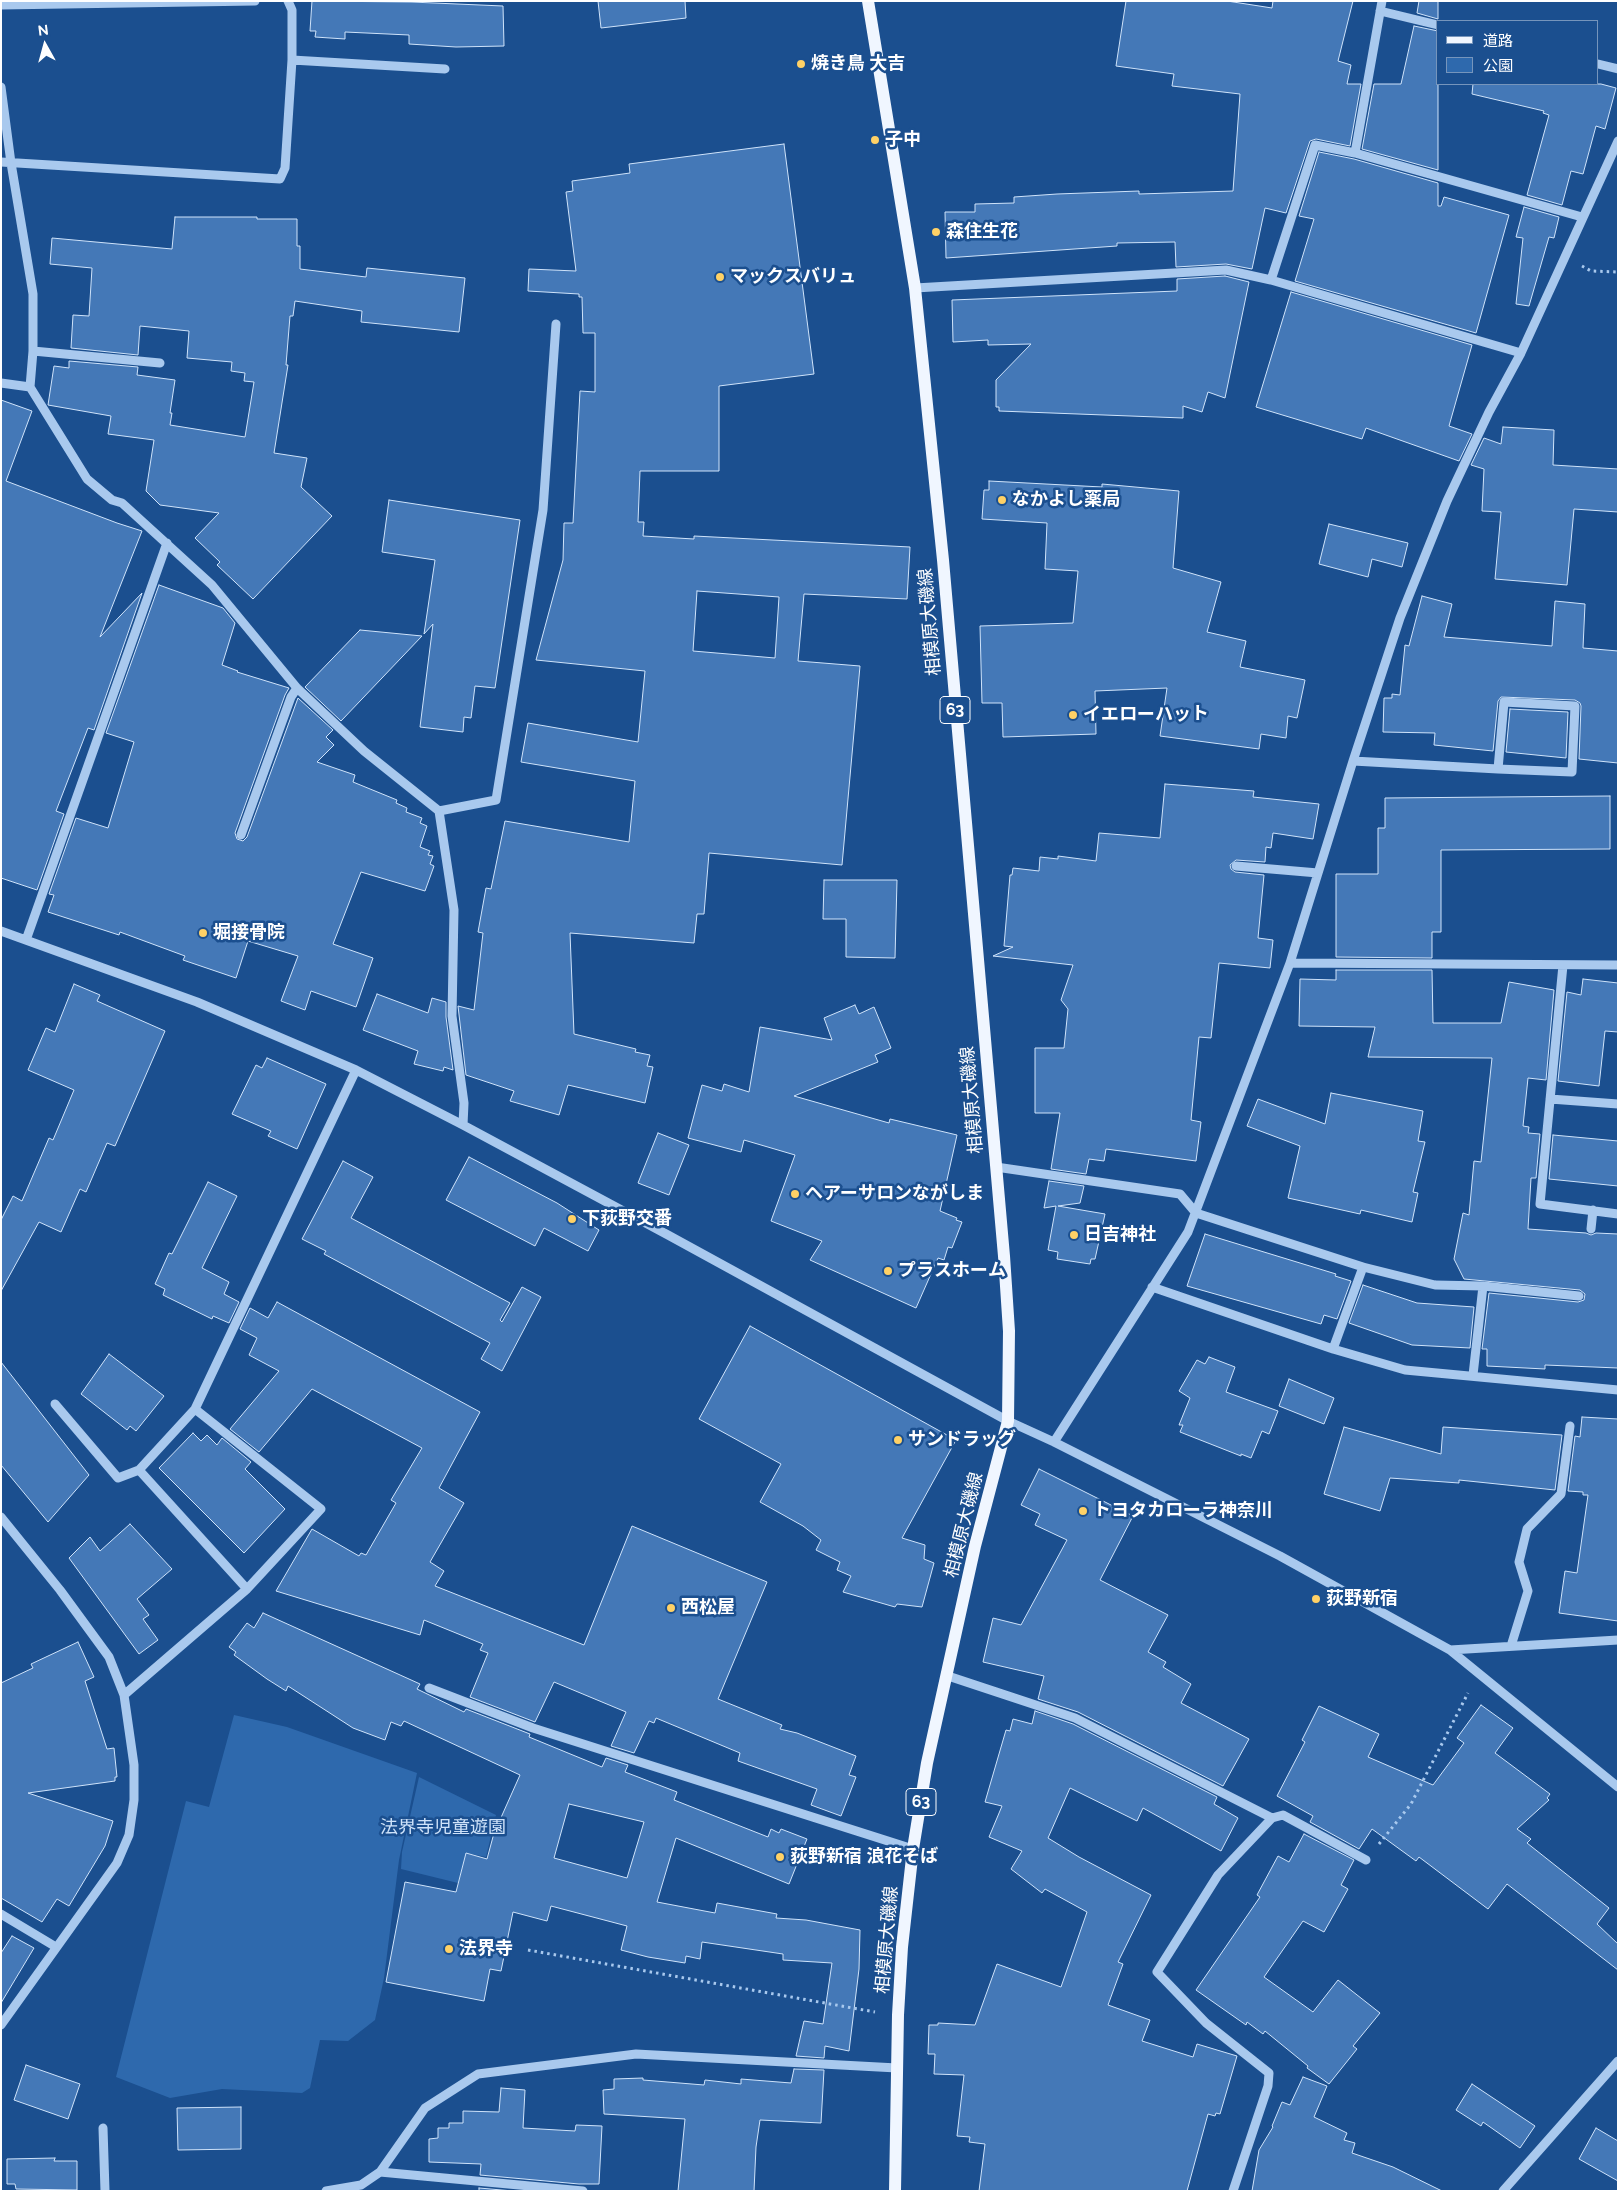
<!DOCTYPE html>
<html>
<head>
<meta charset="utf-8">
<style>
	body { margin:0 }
	#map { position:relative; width:1619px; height:2192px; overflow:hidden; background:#1b4f8f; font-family:Raleway,"Noto Sans JP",sans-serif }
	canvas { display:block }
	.frame { position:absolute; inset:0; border:2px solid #fff; pointer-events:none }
	.legend { position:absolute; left:1436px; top:20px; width:162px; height:65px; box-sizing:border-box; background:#1b4f8f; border:1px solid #7695bc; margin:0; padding:6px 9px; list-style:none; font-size:15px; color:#fff }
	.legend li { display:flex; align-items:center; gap:10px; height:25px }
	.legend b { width:25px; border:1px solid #7695bc }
	.north { position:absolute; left:20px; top:20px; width:50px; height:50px; -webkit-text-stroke:4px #1b4f8f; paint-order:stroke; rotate:353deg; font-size:14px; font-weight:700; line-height:20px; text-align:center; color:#fff }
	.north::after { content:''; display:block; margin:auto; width:18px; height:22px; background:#fff; clip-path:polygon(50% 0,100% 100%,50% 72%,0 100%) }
</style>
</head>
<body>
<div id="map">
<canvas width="1619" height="2192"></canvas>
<div class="frame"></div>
<ul class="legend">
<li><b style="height:6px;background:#f0f6ff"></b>道路</li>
<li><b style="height:14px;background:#2e69ad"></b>公園</li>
</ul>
<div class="north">N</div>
</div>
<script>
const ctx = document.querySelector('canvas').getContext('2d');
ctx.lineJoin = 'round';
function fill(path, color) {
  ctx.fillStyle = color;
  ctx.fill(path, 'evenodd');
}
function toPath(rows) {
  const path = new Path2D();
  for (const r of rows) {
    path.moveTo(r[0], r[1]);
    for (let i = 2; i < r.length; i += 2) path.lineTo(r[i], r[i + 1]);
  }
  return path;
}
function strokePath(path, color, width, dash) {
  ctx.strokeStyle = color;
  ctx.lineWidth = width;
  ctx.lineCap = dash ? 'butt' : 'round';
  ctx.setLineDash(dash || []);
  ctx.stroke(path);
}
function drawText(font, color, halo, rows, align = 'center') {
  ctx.font = font + ' Raleway,"Noto Sans JP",sans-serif';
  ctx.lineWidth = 5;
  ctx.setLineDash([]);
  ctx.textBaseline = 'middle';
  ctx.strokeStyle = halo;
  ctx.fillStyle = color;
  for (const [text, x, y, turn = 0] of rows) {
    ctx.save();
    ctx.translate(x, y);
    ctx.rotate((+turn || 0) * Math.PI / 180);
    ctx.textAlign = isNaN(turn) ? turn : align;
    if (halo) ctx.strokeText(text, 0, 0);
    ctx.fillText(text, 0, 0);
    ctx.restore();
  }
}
fill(toPath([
	[234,1715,287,1727,417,1773,399,1860,384,1978,375,2020,348,2041,320,2040,310,2088,302,2093,222,2089,170,2098,116,2077,186,1801,209,1807],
	[419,1777,496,1815,486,1857,466,1853,458,1883,401,1869,402,1852]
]), '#2e69ad');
const building = toPath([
	[312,1,411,2,503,6,504,46,456,47,409,44,409,35,345,32,345,39,315,37,316,31,310,31,312,1],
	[598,1,685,1,686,18,601,28,598,1],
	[1126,1,1227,1,1272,8,1273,1,1353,1,1338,61,1351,65,1347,84,1361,84,1350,146,1316,139,1310,141,1286,213,1265,208,1252,269,1226,264,1176,267,1175,242,1117,243,1117,246,946,258,945,212,975,212,975,204,1014,203,1014,197,1057,194,1139,191,1139,194,1233,191,1240,94,1172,86,1174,74,1116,66,1126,1],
	[1419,1,1438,1,1438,19,1417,13,1419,1],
	[1414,26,1438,31,1438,170,1362,149,1374,84,1401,84,1414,26],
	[1473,84,1601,84,1616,88,1605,129,1596,126,1583,174,1571,171,1562,205,1527,195,1549,115,1543,113,1544,111,1472,94,1473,84],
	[784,144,814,374,719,386,719,471,640,471,638,522,644,522,643,536,694,539,694,536,910,547,907,599,804,594,798,661,860,666,842,865,709,853,704,914,697,914,694,943,570,933,574,1034,636,1049,635,1052,650,1055,647,1066,653,1067,645,1103,568,1085,559,1115,510,1101,514,1091,466,1075,458,1006,474,1010,483,933,478,932,486,888,491,889,505,821,629,842,635,781,521,762,528,723,638,742,645,671,536,660,563,560,564,523,573,523,580,391,595,392,595,333,583,333,582,297,579,297,579,294,528,291,529,269,576,271,566,192,573,191,572,181,630,173,629,164,784,144],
	[697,591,779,597,775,658,693,651,697,591],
	[1319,152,1354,159,1438,183,1438,206,1441,206,1444,197,1509,215,1476,333,1295,281,1314,219,1299,216,1319,152],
	[1524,207,1559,217,1554,238,1549,237,1529,306,1516,304,1523,238,1516,237,1524,207],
	[175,217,257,217,257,219,297,219,297,246,300,246,300,269,366,277,367,268,465,278,459,332,361,322,362,311,295,301,293,316,290,316,286,365,288,365,274,453,307,458,301,487,332,516,253,599,217,565,220,562,195,538,219,513,160,505,146,491,154,440,108,434,111,416,48,405,54,366,69,368,69,361,138,367,137,375,175,380,170,413,172,413,170,425,245,437,254,382,244,381,245,373,231,371,232,362,187,358,189,331,140,326,138,355,71,348,73,315,89,316,92,268,50,264,52,238,172,249,175,217],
	[1225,276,1249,282,1225,398,1208,392,1202,412,1183,406,1183,418,999,411,999,407,996,407,996,380,1031,344,988,345,988,340,953,342,952,300,1177,291,1177,279,1225,276],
	[1291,292,1472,345,1449,426,1472,434,1459,461,1366,428,1362,439,1256,407,1291,292],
	[1,400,32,411,6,481,117,523,142,531,100,637,142,593,94,730,88,728,56,811,64,814,37,890,1,878,1,400],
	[1503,427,1554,430,1553,465,1618,469,1618,512,1574,509,1567,585,1495,579,1501,512,1482,511,1484,469,1471,465,1484,438,1501,444,1503,427],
	[989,481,1102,487,1102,484,1179,491,1173,568,1221,582,1207,632,1246,641,1240,667,1305,680,1297,718,1288,716,1286,738,1261,734,1259,749,1160,736,1167,688,1095,691,1096,734,1003,737,1002,703,982,703,980,626,1073,623,1078,571,1045,569,1047,523,982,519,984,490,989,490,989,481],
	[389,500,520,520,495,688,475,686,471,718,464,717,463,732,420,727,433,624,424,634,435,560,382,552,389,500],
	[1329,524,1408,543,1402,567,1372,559,1368,577,1319,564,1329,524],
	[159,585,223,608,235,623,222,665,238,671,237,672,289,688,285,695,235,833,237,839,243,841,247,837,298,698,333,730,326,737,334,745,317,762,355,775,353,782,397,800,396,803,407,808,406,812,422,818,420,823,427,826,420,847,430,851,428,855,433,856,430,864,434,866,425,891,361,872,333,944,373,958,356,1007,311,991,305,1010,281,1001,298,956,248,941,236,978,183,960,185,956,120,932,119,935,48,912,54,895,49,894,76,818,108,828,134,742,106,733,159,585],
	[1422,596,1452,604,1444,637,1552,646,1555,601,1585,604,1583,648,1618,651,1618,763,1579,759,1581,706,1580,703,1575,700,1501,697,1498,701,1493,751,1434,745,1435,733,1383,732,1384,698,1392,698,1392,694,1400,695,1405,645,1409,646,1422,596],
	[360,630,422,636,341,721,305,687,360,630],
	[1510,709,1568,712,1566,758,1506,752,1510,709],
	[1165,784,1254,791,1253,797,1319,804,1313,839,1273,833,1271,848,1266,847,1265,862,1236,860,1230,865,1231,869,1235,872,1264,875,1258,938,1273,940,1270,968,1219,963,1211,1038,1199,1037,1191,1120,1201,1122,1196,1161,1106,1149,1104,1161,1089,1159,1086,1174,1051,1169,1060,1113,1035,1113,1035,1048,1064,1048,1068,1009,1061,1000,1073,965,993,956,1013,947,1004,946,1010,875,1012,875,1013,868,1039,871,1040,857,1058,859,1058,856,1096,861,1099,833,1160,838,1165,784],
	[1610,796,1610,849,1441,850,1441,932,1432,932,1432,958,1336,957,1336,874,1378,874,1378,828,1385,828,1385,798,1610,796],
	[824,880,897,880,895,958,846,957,846,919,823,919,824,880],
	[1336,970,1432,970,1433,1023,1501,1023,1509,982,1554,990,1546,1080,1528,1078,1523,1126,1529,1127,1528,1133,1540,1134,1536,1178,1531,1178,1528,1229,1586,1233,1591,1235,1596,1233,1618,1234,1618,1368,1545,1365,1545,1369,1487,1366,1487,1349,1482,1349,1489,1293,1578,1302,1584,1300,1585,1294,1580,1290,1464,1279,1454,1259,1463,1213,1469,1215,1474,1161,1481,1162,1492,1058,1368,1057,1375,1027,1299,1026,1300,979,1336,980,1336,970],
	[1583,979,1618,983,1618,1032,1605,1031,1599,1086,1558,1081,1567,992,1581,995,1583,979],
	[74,984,100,995,97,1001,165,1031,115,1146,107,1143,86,1192,80,1189,61,1232,39,1222,1,1291,1,1220,13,1196,22,1201,49,1138,53,1140,74,1090,28,1070,46,1028,55,1032,74,984],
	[377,994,428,1013,432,998,446,1002,446,1017,453,1070,444,1067,443,1071,414,1064,418,1051,363,1030,377,994],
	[855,1005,859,1014,874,1007,891,1048,875,1055,878,1062,794,1096,889,1123,890,1119,957,1135,940,1211,957,1218,956,1220,962,1222,952,1248,948,1247,944,1260,938,1258,916,1308,810,1260,822,1241,771,1221,795,1155,744,1140,741,1152,688,1138,702,1085,722,1091,724,1084,749,1092,760,1027,832,1040,824,1018,855,1005],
	[267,1058,326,1084,297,1149,268,1136,271,1131,232,1114,256,1065,262,1068,267,1058],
	[1331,1093,1423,1111,1418,1141,1425,1142,1413,1192,1418,1193,1412,1222,1361,1210,1360,1214,1288,1198,1300,1146,1247,1126,1258,1099,1325,1124,1331,1093],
	[658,1133,689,1145,669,1195,638,1183,658,1133],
	[1553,1135,1618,1141,1618,1186,1549,1179,1553,1135],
	[469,1157,557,1203,599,1230,588,1251,544,1228,535,1246,446,1200,469,1157],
	[343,1161,373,1177,351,1218,510,1303,500,1320,502,1322,522,1287,541,1297,502,1371,481,1359,490,1343,324,1254,326,1251,302,1239,343,1161],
	[1049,1181,1084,1186,1080,1203,1058,1206,1105,1214,1095,1259,1091,1259,1090,1264,1057,1259,1058,1252,1048,1250,1056,1206,1044,1208,1049,1181],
	[208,1182,237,1196,202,1268,229,1282,224,1294,239,1302,229,1323,213,1316,212,1319,163,1295,165,1289,155,1284,169,1253,172,1254,208,1182],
	[1205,1234,1336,1274,1335,1276,1351,1281,1337,1319,1324,1315,1321,1324,1187,1286,1205,1234],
	[1363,1285,1417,1303,1474,1307,1470,1348,1412,1345,1349,1323,1363,1285],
	[277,1302,480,1412,439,1488,464,1503,430,1562,444,1571,435,1586,584,1645,632,1526,767,1582,718,1699,782,1725,780,1729,797,1733,856,1756,849,1775,856,1777,841,1816,811,1805,817,1789,738,1761,740,1753,656,1718,654,1723,649,1721,634,1753,611,1746,626,1712,554,1682,535,1722,470,1697,488,1653,480,1650,483,1644,424,1620,420,1635,276,1591,312,1529,359,1556,361,1553,366,1555,396,1503,391,1500,422,1448,312,1389,259,1452,230,1429,279,1371,249,1355,257,1338,240,1329,250,1308,268,1318,277,1302],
	[750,1326,956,1440,902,1538,925,1545,924,1559,934,1563,922,1607,897,1604,895,1607,843,1592,851,1576,837,1570,840,1562,816,1550,821,1540,803,1526,760,1502,781,1464,699,1419,750,1326],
	[109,1354,164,1396,136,1431,130,1426,127,1430,81,1394,109,1354],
	[1209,1357,1235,1367,1226,1392,1278,1411,1269,1434,1262,1431,1251,1458,1241,1454,1241,1456,1180,1432,1183,1425,1179,1425,1190,1398,1179,1391,1197,1360,1205,1364,1209,1357],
	[1,1362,89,1475,48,1522,1,1465,1,1362],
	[1289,1379,1334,1398,1324,1424,1279,1406,1289,1379],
	[1582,1417,1618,1419,1618,1621,1559,1613,1565,1571,1577,1573,1588,1495,1583,1495,1583,1492,1568,1491,1575,1436,1580,1437,1582,1417],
	[1344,1427,1441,1454,1443,1427,1562,1435,1555,1490,1459,1480,1459,1483,1390,1478,1380,1511,1324,1494,1344,1427],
	[193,1433,201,1441,207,1435,217,1445,222,1438,251,1462,245,1469,285,1509,244,1553,159,1468,193,1433],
	[1039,1469,1133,1516,1100,1580,1168,1615,1148,1652,1166,1662,1163,1667,1191,1684,1181,1703,1249,1739,1223,1786,1078,1712,1038,1699,1044,1676,983,1662,993,1618,1021,1625,1067,1540,1035,1525,1040,1514,1021,1505,1039,1469],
	[130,1524,172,1569,137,1599,149,1615,143,1619,158,1640,139,1654,69,1558,90,1537,100,1551,130,1524],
	[263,1613,420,1684,417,1689,464,1712,466,1709,530,1734,529,1737,602,1767,606,1758,628,1765,625,1772,677,1792,674,1800,768,1837,771,1829,779,1833,781,1829,807,1839,789,1884,676,1838,657,1902,715,1913,717,1903,777,1914,776,1918,806,1920,860,1930,859,1969,849,2051,825,2046,824,2058,796,2056,804,2021,823,2024,832,1963,783,1960,783,1954,702,1942,700,1959,686,1956,685,1963,648,1957,621,1950,627,1926,551,1906,547,1921,513,1912,501,1971,490,1969,484,2001,386,1982,405,1882,456,1892,466,1853,487,1859,497,1822,499,1822,520,1775,404,1721,401,1726,391,1722,385,1740,353,1728,288,1686,286,1691,267,1679,234,1655,236,1652,229,1647,247,1623,254,1628,263,1613],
	[569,1804,644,1822,627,1878,554,1858,569,1804],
	[78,1642,94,1677,85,1681,107,1749,114,1748,117,1777,115,1777,115,1781,28,1793,113,1821,105,1846,69,1906,57,1899,42,1922,1,1898,1,1683,33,1668,31,1664,78,1642],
	[1481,1705,1513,1728,1495,1753,1550,1794,1547,1798,1549,1800,1517,1829,1531,1839,1527,1843,1609,1908,1597,1924,1618,1944,1618,1970,1507,1884,1488,1909,1419,1857,1416,1861,1372,1829,1359,1849,1310,1822,1313,1816,1277,1796,1305,1742,1302,1740,1319,1706,1379,1734,1368,1757,1433,1785,1464,1743,1457,1738,1481,1705],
	[1035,1711,1073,1724,1217,1797,1214,1804,1238,1818,1221,1851,1143,1808,1137,1821,1070,1788,1048,1838,1079,1857,1151,1895,1118,1962,1123,1964,1108,2005,1150,2020,1142,2041,1193,2057,1197,2044,1237,2056,1220,2114,1216,2113,1215,2116,1208,2114,1187,2191,979,2191,985,2144,969,2142,970,2137,957,2136,964,2075,934,2074,935,2054,928,2054,929,2025,938,2025,938,2023,975,2025,997,1964,1061,1987,1087,1912,1045,1889,1042,1893,1011,1869,1022,1851,989,1837,1002,1806,985,1802,1006,1730,1010,1731,1013,1719,1032,1724,1035,1711],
	[1304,1834,1354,1860,1341,1885,1348,1889,1324,1932,1303,1921,1264,1977,1313,2012,1338,1980,1380,2013,1353,2046,1357,2049,1329,2084,1307,2068,1308,2066,1265,2031,1263,2034,1247,2022,1246,2025,1196,1990,1260,1897,1257,1895,1278,1856,1289,1862,1304,1834],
	[12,1936,34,1948,1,2003,1,1953,12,1936],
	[26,2065,80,2084,68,2119,14,2100,26,2065],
	[794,2069,824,2070,821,2123,760,2120,756,2147,754,2191,678,2191,685,2119,604,2114,603,2090,614,2089,614,2079,643,2078,643,2080,704,2085,705,2080,741,2084,741,2079,791,2083,794,2069],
	[1303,2077,1327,2086,1314,2117,1347,2133,1344,2140,1355,2143,1352,2153,1393,2167,1442,2191,1252,2191,1259,2150,1273,2127,1272,2126,1282,2102,1290,2105,1303,2077],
	[1472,2084,1535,2126,1520,2148,1483,2122,1481,2126,1456,2110,1472,2084],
	[501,2088,525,2090,523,2128,575,2131,576,2125,602,2126,599,2184,579,2184,480,2175,481,2164,429,2162,429,2139,438,2138,438,2128,449,2128,449,2123,463,2123,463,2111,499,2112,501,2088],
	[241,2107,241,2149,178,2150,177,2108,241,2107],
	[1596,2128,1618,2141,1618,2181,1579,2159,1596,2128],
	[55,2158,54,2161,77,2161,77,2190,16,2189,15,2184,7,2184,7,2159,55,2158],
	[479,2188,513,2191,479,2191,479,2188]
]);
fill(building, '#4478b7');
strokePath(building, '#cfe3fa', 1);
strokePath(toPath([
	[1582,266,1591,271,1618,272],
	[1379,1844,1411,1804,1468,1693],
	[528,1950,875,2012]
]), '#a9c9ee', 3, [2.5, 4]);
strokePath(toPath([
	[1,5,255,1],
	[1380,11,1438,25],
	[292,60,445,69],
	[1598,64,1618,69],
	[1,87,11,163,33,294,33,351,30,387,87,479,112,500,122,503,212,585,297,688,364,751,439,811,454,910,452,1016,464,1103,463,1125],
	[1355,153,1382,1],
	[1,162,280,179,285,168,292,60,292,10,288,1],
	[1271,280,1315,145,1355,153,1582,217],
	[915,288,1226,270,1271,280,1521,353],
	[33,351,160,363],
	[1,383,30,387],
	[1353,761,1498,769,1572,772,1575,706,1504,702,1498,769],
	[439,811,496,800,543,510,556,324],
	[241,835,291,697,297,688],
	[1236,866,1318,873],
	[1,931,197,1002,356,1070,463,1125,668,1235,1008,1421,1054,1442,1280,1556,1450,1650,1618,1787],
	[26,940,167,543],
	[1290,963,1618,965],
	[1563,965,1540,1204,1618,1214],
	[1550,1099,1618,1104],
	[996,1167,1180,1194,1196,1213,1363,1267,1435,1285,1483,1286,1579,1296],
	[1591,1229,1593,1210],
	[1152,1287,1333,1349,1405,1370,1618,1390],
	[1333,1349,1363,1267],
	[1473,1375,1483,1286],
	[55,1404,118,1478,139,1470],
	[195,1409,139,1470,247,1589],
	[1054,1442,1188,1232,1290,963,1353,761,1400,618,1447,501,1489,412,1521,353,1618,141],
	[1,1517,60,1590,109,1657,124,1695,134,1765,134,1800,129,1835,117,1863,1,2025],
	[1511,1646,1528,1591,1519,1562,1527,1529,1561,1494,1570,1426],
	[1450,1650,1618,1640],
	[948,1676,1075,1718,1272,1818,1283,1815,1366,1860],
	[429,1688,533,1728,913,1849],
	[124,1695,247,1589,321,1509,195,1409,356,1070],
	[1,1914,56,1947],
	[103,2128,105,2191],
	[380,2172,583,2191],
	[326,2191,361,2185,380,2172,425,2108,478,2074,636,2054,897,2068],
	[1233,2191,1268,2086,1269,2073,1206,2023,1157,1972,1218,1875,1272,1818],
	[1503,2191,1618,2061]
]), '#a9c9ee', 9);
strokePath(toPath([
	[868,1,915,288,943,560,1004,1256,1009,1331,1008,1421,975,1546,927,1763,913,1849,902,1947,898,2015,895,2191]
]), '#f0f6ff', 12);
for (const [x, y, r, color] of [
	[801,64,5,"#ffd166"],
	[875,140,5,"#ffd166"],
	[936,232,5,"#ffd166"],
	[720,277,5,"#ffd166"],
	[1002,500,5,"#ffd166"],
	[1073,715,5,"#ffd166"],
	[203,933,5,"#ffd166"],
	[795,1194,5,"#ffd166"],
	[572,1219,5,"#ffd166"],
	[1074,1235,5,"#ffd166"],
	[888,1271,5,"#ffd166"],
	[898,1440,5,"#ffd166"],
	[1083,1511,5,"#ffd166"],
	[1316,1599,5,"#ffd166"],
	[671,1608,5,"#ffd166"],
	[780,1857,5,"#ffd166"],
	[449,1949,5,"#ffd166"]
]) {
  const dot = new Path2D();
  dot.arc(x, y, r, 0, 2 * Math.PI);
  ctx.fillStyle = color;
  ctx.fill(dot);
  strokePath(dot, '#1b4f8f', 2);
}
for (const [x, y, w] of [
	[955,710,30],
	[921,1802,30]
]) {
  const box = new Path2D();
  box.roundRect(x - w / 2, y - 13.5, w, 27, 4);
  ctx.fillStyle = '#1b4f8f';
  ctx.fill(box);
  strokePath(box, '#fff', 1);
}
drawText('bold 16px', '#fff', null, [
	["63",955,710],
	["63",921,1802]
]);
drawText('bold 18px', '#fff', '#1b4f8f', [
	["焼き鳥 大吉",811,64],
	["子中",885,140],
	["森住生花",946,232],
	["マックスバリュ",730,277],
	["なかよし薬局",1012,500],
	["イエローハット",1083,715],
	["堀接骨院",213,933],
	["ヘアーサロンながしま",805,1194],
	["下荻野交番",582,1219],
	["日吉神社",1084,1235],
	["プラスホーム",898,1271],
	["サンドラッグ",908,1440],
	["トヨタカローラ神奈川",1093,1511],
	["荻野新宿",1326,1599],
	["西松屋",681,1608],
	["荻野新宿 浪花そば",790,1857],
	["法界寺",459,1949]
], 'left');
drawText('18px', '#fff', '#1b4f8f', [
	["相模原大磯線",930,622,-95],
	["相模原大磯線",972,1100,-95],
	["相模原大磯線",964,1525,-76],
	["相模原大磯線",887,1940,-85]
]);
drawText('18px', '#cfe3fa', '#1b4f8f', [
	["法界寺児童遊園",443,1828]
]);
</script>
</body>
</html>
